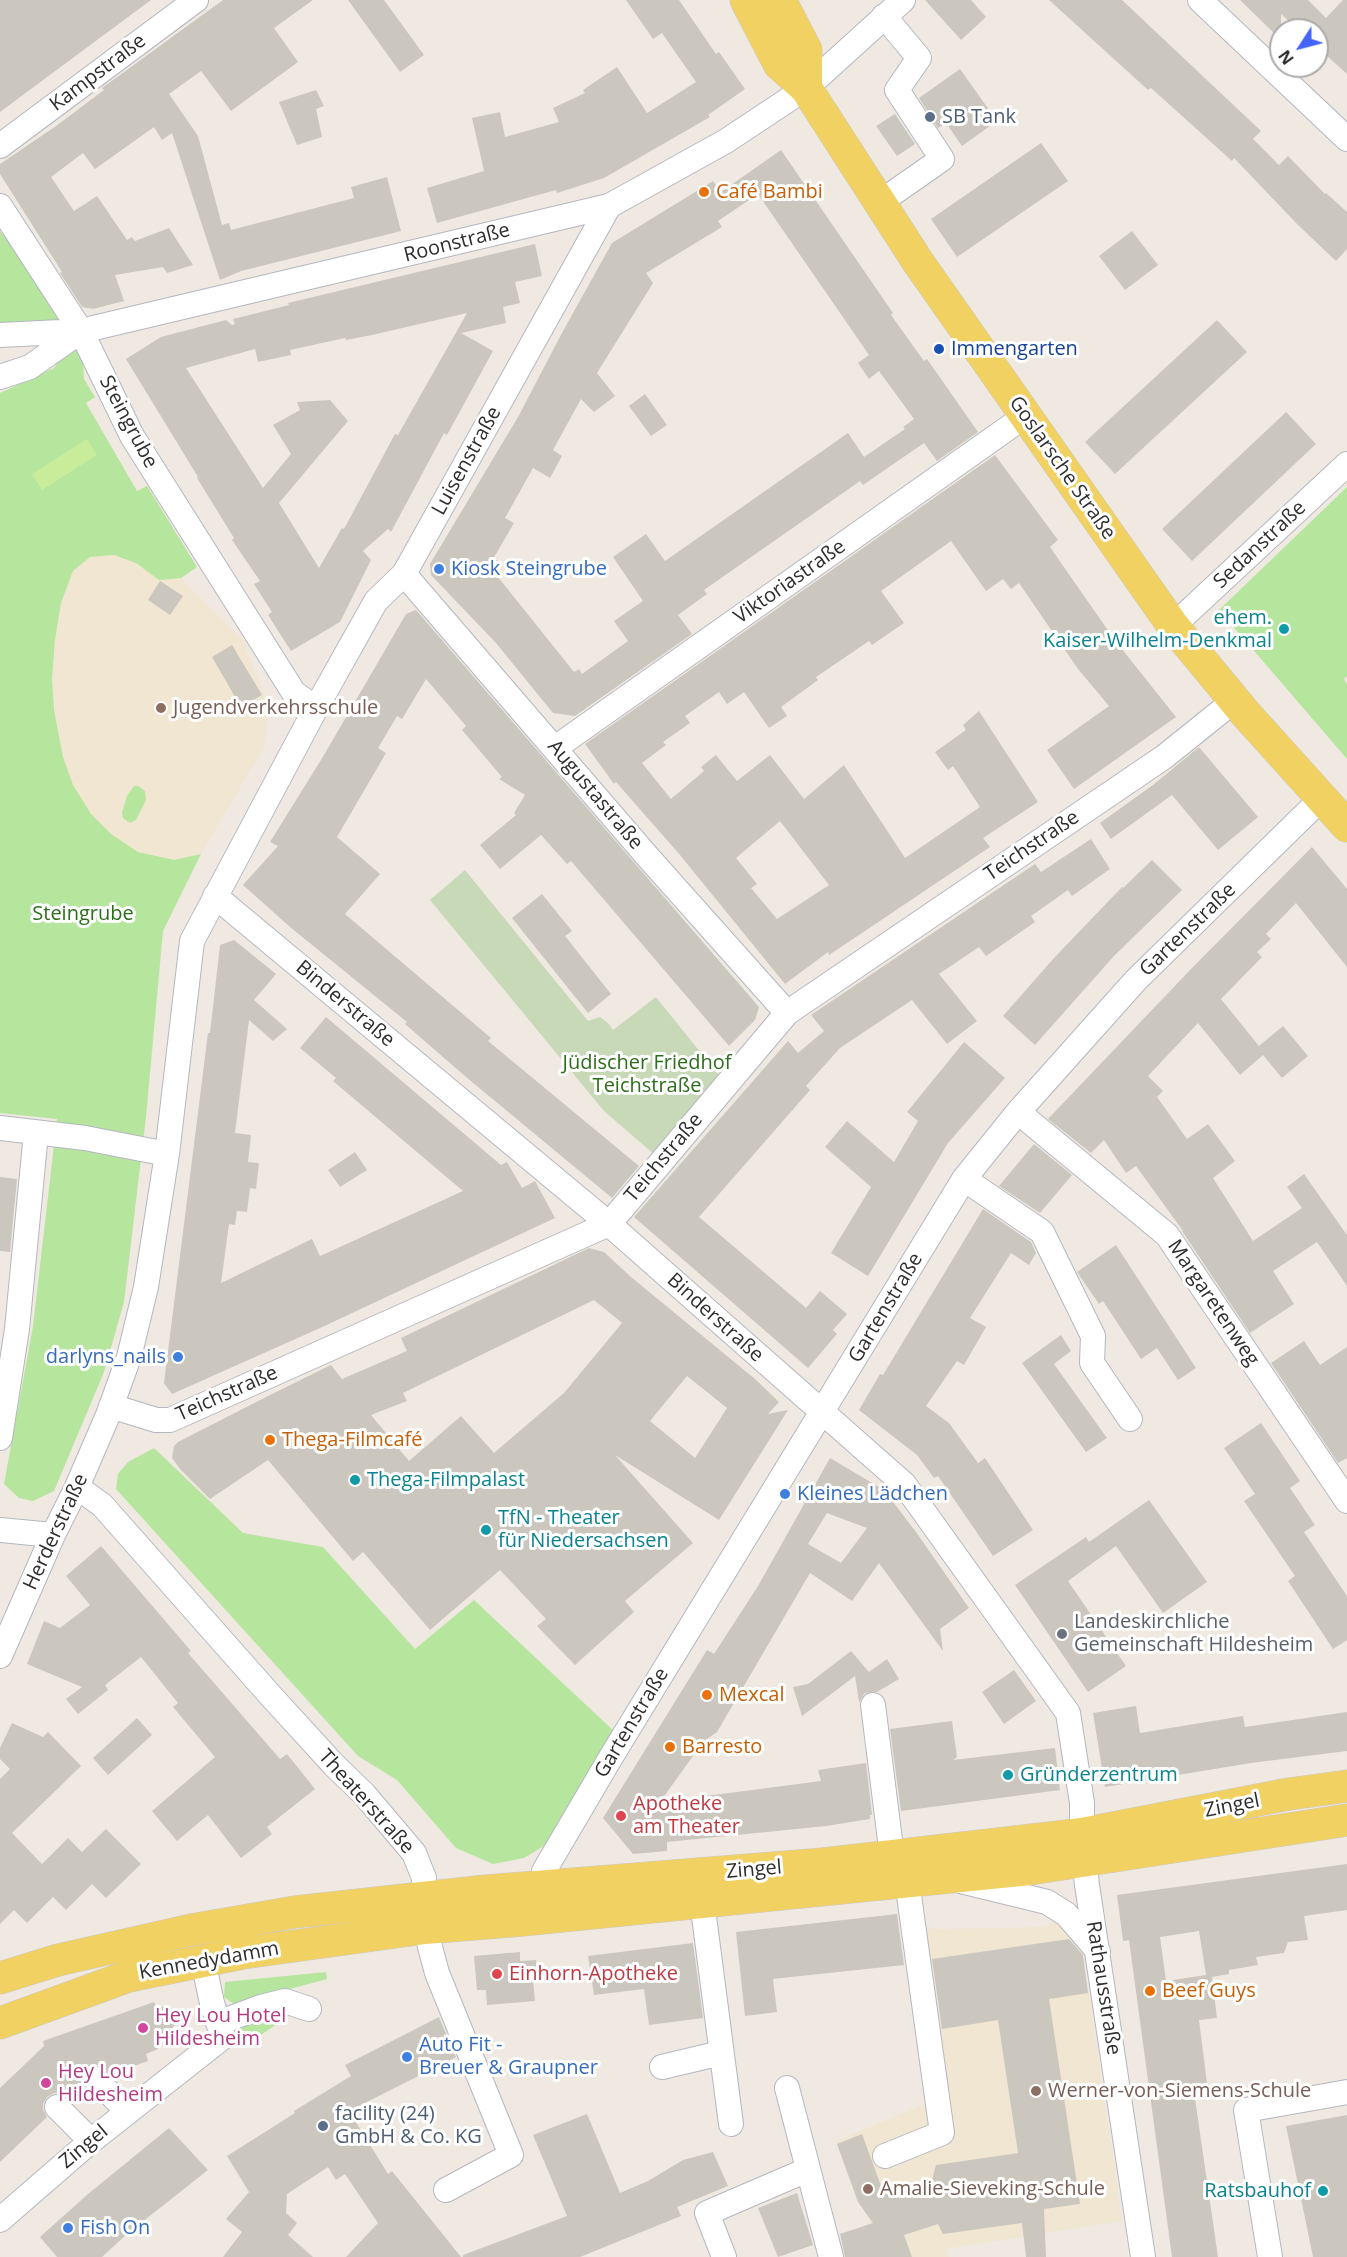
<!DOCTYPE html>
<html>
<head>
<meta charset="utf-8">
<style>
	body { margin:0 }
	#map { position:relative; width:1347px; height:2257px; overflow:hidden; background:#efe9e1; font-family:"Open Sans",sans-serif }
	canvas { display:block }
	.north { position:absolute; left:1269px; top:18px; width:60px; height:60px; box-sizing:border-box; background:#fff; border:2px solid #ababab; border-radius:50%; rotate:234deg; font-size:16px; font-weight:700; line-height:24px; text-align:center; color:#2e2e2e }
	.north::after { content:''; display:block; margin:auto; width:21px; height:27px; background:#4264fb; clip-path:polygon(50% 0,100% 100%,50% 72%,0 100%) }
</style>
</head>
<body>
<div id="map">
<canvas width="1347" height="2257"></canvas>
<div class="north">N</div>
</div>
<script>
const ctx = document.querySelector('canvas').getContext('2d');
ctx.lineJoin = 'round';
function fill(path, color) {
  ctx.fillStyle = color;
  ctx.fill(path, 'evenodd');
}
function toPath(rows) {
  const path = new Path2D();
  for (const r of rows) {
    path.moveTo(r[0], r[1]);
    for (let i = 2; i < r.length; i += 2) path.lineTo(r[i], r[i + 1]);
  }
  return path;
}
function strokePath(path, color, width, dash) {
  ctx.strokeStyle = color;
  ctx.lineWidth = width;
  ctx.lineCap = dash ? 'butt' : 'round';
  ctx.setLineDash(dash || []);
  ctx.stroke(path);
}
function drawText(font, color, halo, rows, align = 'center') {
  ctx.font = font + ' "Open Sans",sans-serif';
  ctx.lineWidth = 6;
  ctx.setLineDash([]);
  ctx.textBaseline = 'middle';
  ctx.strokeStyle = halo;
  ctx.fillStyle = color;
  for (const [text, x, y, turn = 0] of rows) {
    ctx.save();
    ctx.translate(x, y);
    ctx.rotate((+turn || 0) * Math.PI / 180);
    ctx.textAlign = isNaN(turn) ? turn : align;
    if (halo) ctx.strokeText(text, 0, 0);
    ctx.fillText(text, 0, 0);
    ctx.restore();
  }
}
fill(toPath([
	[114,555,136,563,159,580,181,578,242,639,269,706,264,747,201,854,174,860,138,852,111,834,91,814,81,799,73,785,63,757,54,710,52,678,55,640,61,603,73,571,90,557],
	[1077,1912,1122,2221,945,2249,949,2257,912,2257,904,2235,882,2240,858,2202,836,2141,932,2101,921,1925,938,1929,1044,1927]
]), '#f0e6d1');
fill(toPath([
	[0,231,81,331,84,379,95,397,86,403,137,491,147,486,197,567,181,578,159,580,136,563,114,555,90,557,73,571,61,603,55,640,52,678,54,710,63,757,73,785,91,814,111,834,138,852,174,860,201,854,163,931,146,1117,124,1302,104,1372,54,1491,33,1501,19,1498,4,1484,33,1326,57,1119,0,1113,0,393,54,368,81,332,0,324],
	[1347,487,1347,676,1344,679,1347,684,1347,759,1219,610],
	[134,786,138,786,145,791,146,800,136,820,130,823,123,818,122,813,127,796],
	[154,1448,243,1533,323,1547,415,1649,474,1600,616,1733,557,1838,524,1858,493,1864,456,1848,397,1780,358,1756,116,1489,118,1474,128,1462],
	[326,1972,327,1979,234,2004,224,1997,225,1982],
	[283,2010,293,2013,249,2043,237,2027]
]), '#b6e59e');
fill(toPath([
	[465,870,588,1021,600,1017,608,1023,613,1030,656,997,721,1078,655,1155,604,1111,430,900]
]), '#c8d9b8');
fill(toPath([
	[87,439,97,455,42,490,32,474]
]), '#c9ec9a');
fill(toPath([
	[0,0,151,0,0,112],
	[223,0,313,0,274,28,298,62,231,111,201,71,169,94,198,136,222,225,229,223,231,230,354,198,351,187,387,177,401,231,241,271,220,280,172,133,162,140,154,127,95,169,83,153,51,177,74,211,97,196,127,240,132,237,135,241,169,228,193,265,167,273,163,267,115,275,124,301,93,309,82,307,60,273,62,272,0,174,0,164,56,126,104,90,102,88],
	[348,0,384,0,424,55,400,72],
	[626,0,679,0,716,54,719,52,745,89,708,115,710,117,604,178,557,193,556,190,437,223,427,188,484,171,472,118,500,112,505,137,559,122,553,108,585,93,583,90,617,67,647,113,696,82,662,33,653,39],
	[925,0,971,0,986,17,961,40],
	[1049,0,1122,0,1261,131,1253,139,1279,165,1288,156,1325,194,1326,193,1347,212,1347,249,1336,261,1297,224,1234,158,1232,161,1151,88,1148,90],
	[1240,0,1308,0,1326,18,1343,0,1347,0,1347,74,1317,47,1317,30,1299,30,1281,14,1281,40],
	[960,69,997,121,962,146,946,123,938,128,919,98],
	[316,90,324,106,316,109,322,137,297,145,279,102],
	[895,114,915,144,897,156,876,126],
	[1041,143,1068,181,957,257,931,219],
	[781,150,893,313,891,315,924,361,927,359,978,432,937,461,924,443,863,485,860,481,704,590,707,594,678,615,692,634,575,716,553,713,496,643,431,575,430,564,518,417,563,331,612,243,713,181,721,192],
	[758,194,869,355,858,363,869,379,879,371,914,419,903,427,905,429,864,457,848,433,665,561,646,534,613,557,643,601,614,621,628,641,582,674,579,669,574,672,494,572,501,562,493,559,514,523,505,518,533,468,550,478,562,456,553,450,581,399,594,412,615,396,597,373,653,283,646,273,722,227,718,221],
	[1132,231,1158,265,1125,290,1099,256],
	[535,244,542,276,515,282,520,303,503,307,506,323,461,333,493,351,447,435,444,433,391,532,388,529,363,551,371,560,340,622,291,651,268,615,272,612,254,584,260,581,232,540,234,538,197,478,198,477,126,359,161,337,226,320,232,325,235,324,233,319,289,305,288,303],
	[467,313,398,435,395,434,344,529,342,528,319,568,279,503,348,421,330,400,297,402,300,410,273,425,291,454,263,488,186,368,255,349,258,362,291,355,290,350,345,338,346,340,372,335],
	[1217,320,1247,352,1115,474,1085,442],
	[645,394,667,425,651,436,629,406],
	[1286,412,1316,444,1192,561,1162,529],
	[995,455,1058,540,1050,547,1114,639,1176,717,1074,789,1047,750,1109,706,1078,669,1019,583,1011,589,1003,579,986,591,951,541,881,591,904,623,872,645,869,641,816,677,818,680,781,707,787,716,769,728,744,692,727,704,719,692,685,716,690,723,663,742,666,745,642,763,671,799,704,771,701,767,716,755,737,781,770,755,804,799,844,765,905,858,980,807,953,766,948,770,935,752,966,730,963,725,979,711,1038,802,983,838,990,847,862,933,829,955,828,952,785,984,680,855,616,782,614,784,585,744],
	[780,821,829,885,777,919,751,888,757,884,736,858],
	[160,581,183,596,170,615,148,600],
	[416,610,759,1007,755,1020,729,1046,571,861,567,864,541,835,500,869,480,845,516,815,514,813,525,795,499,779,502,777,462,730,466,726,426,679,402,719,397,716,378,748,386,753,337,837,380,874,345,914,491,1038,488,1041,639,1166,612,1198,466,1077,405,1024,407,1022,290,927,243,885,278,846,270,842,324,755,406,614],
	[232,645,262,695,241,707,212,657],
	[1199,747,1258,817,1218,850,1172,795,1111,839,1100,823,1153,785],
	[1091,839,1110,869,1072,896,1068,890,1031,916,1035,922,986,956,979,947,939,974,977,1021,947,1044,912,1000,840,1048,806,1086,810,1090,699,1217,806,1308,820,1291,847,1314,833,1330,837,1334,808,1368,634,1217,788,1041,798,1053,824,1031,811,1015,1035,864,1041,872],
	[1312,847,1347,889,1347,967,1296,903,1266,934,1271,939,1257,952,1262,957,1221,999,1259,1046,1283,1026,1308,1056,1282,1078,1263,1055,1240,1075,1198,1023,1148,1076,1163,1091,1157,1097,1187,1139,1208,1124,1235,1161,1213,1178,1253,1241,1302,1208,1287,1187,1304,1174,1347,1235,1347,1286,1317,1242,1273,1271,1294,1304,1250,1333,1182,1231,1183,1231,1136,1166,1126,1173,1104,1140,1091,1153,1048,1119,1191,969],
	[1152,860,1182,890,1114,956,1035,1045,1003,1016,1054,958,1122,887,1123,888],
	[542,894,572,931,565,936,611,994,588,1013,512,918],
	[234,940,276,974,254,1000,287,1029,273,1041,249,1020,235,1133,251,1135,248,1162,259,1163,256,1189,250,1188,247,1212,237,1211,235,1225,229,1224,221,1283,312,1239,320,1256,463,1191,333,1081,336,1078,300,1048,326,1017,501,1165,507,1162,522,1188,535,1181,555,1218,318,1329,172,1394,164,1383,208,1033,210,1033,220,945],
	[964,1042,1005,1078,948,1143,868,1276,831,1253,871,1187,825,1147,847,1121,894,1162,918,1121,907,1112],
	[1034,1144,1072,1175,1040,1213,999,1186],
	[355,1152,367,1170,340,1187,328,1170],
	[0,1177,17,1179,10,1252,0,1251],
	[983,1209,1031,1242,1036,1253,1029,1265,1011,1253,970,1318,986,1327,964,1365,957,1361,926,1406,949,1423,978,1463,985,1458,1033,1530,993,1556,938,1476,934,1478,917,1455,859,1410,880,1374,883,1375],
	[1116,1245,1196,1368,1178,1380,1157,1348,1141,1359,1103,1301,1099,1304,1077,1272],
	[589,1248,604,1252,631,1277,755,1379,779,1402,768,1414,788,1410,719,1520,615,1455,693,1543,625,1601,634,1612,575,1665,537,1626,546,1619,500,1570,430,1630,363,1552,353,1561,268,1460,210,1499,180,1469,172,1458,174,1446,178,1442,266,1397,331,1365,342,1379,407,1351,401,1338],
	[594,1300,622,1323,564,1393,494,1453,461,1416,409,1461,371,1415,407,1401,403,1393],
	[687,1376,727,1408,695,1458,650,1421],
	[1061,1335,1071,1351,1054,1364,1107,1438,1086,1452,1022,1363],
	[1304,1341,1320,1365,1347,1347,1347,1458,1338,1463,1271,1363],
	[1261,1423,1300,1481,1290,1488,1315,1525,1304,1532,1347,1596,1347,1640,1333,1649,1288,1581,1295,1576,1244,1501,1255,1494,1224,1448],
	[830,1458,884,1490,916,1532,969,1608,940,1629,943,1651,879,1563,852,1601,810,1573,717,1732,703,1742,660,1802,821,1781,818,1770,866,1763,872,1815,870,1815,870,1819,826,1826,667,1842,667,1851,633,1854,603,1818,707,1650,714,1654,758,1586],
	[827,1513,867,1528,841,1563,808,1544],
	[1149,1500,1207,1582,1163,1613,1116,1546,1068,1581,1126,1666,1088,1692,1015,1585,1086,1537,1089,1542],
	[101,1546,191,1651,188,1653,280,1759,287,1754,315,1789,267,1827,272,1834,241,1858,208,1815,177,1841,152,1811,215,1757,173,1707,178,1703,141,1657,105,1685,108,1690,78,1714,66,1699,82,1687,27,1664,44,1621,60,1628,90,1605,66,1576],
	[851,1651,869,1672,887,1659,899,1679,877,1692,865,1693,859,1702,855,1676,802,1716,793,1687,808,1684],
	[1014,1670,1036,1701,1004,1724,982,1692],
	[1136,1706,1140,1733,1243,1716,1245,1727,1347,1712,1347,1751,1251,1763,1105,1787,1093,1713],
	[137,1718,152,1735,108,1775,93,1758],
	[952,1721,957,1757,953,1760,1055,1748,1060,1790,901,1811,890,1729],
	[12,1723,43,1737,48,1732,81,1766,12,1833,42,1864,68,1838,82,1852,106,1829,141,1864,106,1898,92,1884,66,1910,53,1897,27,1923,14,1910,0,1924,0,1779,10,1769,0,1759,0,1748],
	[1347,1864,1347,1910,1304,1916,1308,1940,1288,1942,1284,1953,1256,1957,1258,1965,1229,1970,1229,1974,1212,1977,1217,2018,1199,2020,1207,2083,1193,2085,1218,2257,1172,2257,1129,1940,1123,1941,1117,1895],
	[1199,1931,1206,1975,1166,1981,1160,1937],
	[897,1914,904,1965,773,1979,777,2012,745,2016,736,1932],
	[1069,1939,1083,1955,1088,1993,1049,1999,1080,2204,1044,2209,1046,2257,1026,2257,1022,2223,943,2234,938,2224,904,2235,912,2257,845,2257,840,2234,873,2223,858,2202,837,2144,862,2134,884,2194,931,2184,936,2165,1018,2153,998,2020,942,2029,932,1959],
	[693,1943,703,2018,649,2025,644,1989,594,1995,588,1956],
	[520,1952,520,1961,536,1960,538,1979,533,1979,535,2001,487,2005,486,1990,477,1990,474,1956],
	[154,2002,156,2006,165,2007,172,2011,176,2023,164,2039,155,2042,158,2049,146,2054,148,2061,111,2074,99,2065,93,2065,87,2068,82,2076,83,2084,78,2086,67,2097,61,2093,54,2093,47,2097,43,2104,43,2110,47,2117,0,2162,0,2088,44,2046,43,2041],
	[439,2017,456,2057,355,2108,360,2116,354,2119,388,2174,392,2171,461,2257,346,2257,378,2223,345,2174,336,2180,328,2167,287,2194,286,2213,297,2223,288,2235,313,2257,223,2257,242,2232,226,2219,249,2192,227,2156,295,2113,294,2111,351,2076,345,2065],
	[587,2114,620,2193,648,2181,683,2160,713,2152,728,2186,677,2207,681,2216,580,2257,463,2257,463,2255,567,2216,533,2135],
	[1347,2115,1347,2257,1313,2257,1286,2126],
	[169,2128,208,2170,127,2234,102,2257,57,2257,40,2237,88,2194],
	[797,2193,813,2245,778,2257,758,2208]
]), '#cbc7bf');
const minor = toPath([
	[1200,0,1347,139],
	[0,146,196,0],
	[879,203,942,159,897,90,919,58,884,16],
	[0,206,81,331,132,436,294,693,316,708],
	[0,335,81,331,609,206,726,141,806,88,903,0],
	[0,377,30,367,81,331],
	[404,574,647,856,787,1013],
	[1173,626,1347,464],
	[555,748,1025,416],
	[215,896,609,1224,904,1484,1068,1713,1082,1803,1082,1834,1087,1885,1143,2257],
	[1018,1112,1167,1235,1347,1501],
	[0,1128,85,1138,167,1154],
	[964,1179,1042,1232,1093,1336,1092,1363,1130,1419],
	[111,1406,156,1420,170,1420,609,1224,787,1013,1164,757,1235,700],
	[0,1438,17,1329,36,1133],
	[77,1487,102,1505,270,1695,334,1765,364,1794,414,1853,424,1878,425,1928,437,1973,511,2155,446,2190],
	[0,1530,53,1535],
	[0,1656,53,1535,77,1487,108,1415,129,1357,146,1287,167,1154,192,941,316,708,376,601,404,574,609,206],
	[873,1705,892,1856],
	[961,1881,1047,1902,1066,1914,1098,1951],
	[543,1887,544,1871,611,1757,964,1179,1018,1112,1136,980,1322,798],
	[702,1901,731,2124],
	[218,2023,261,2007,285,2001,309,2009],
	[662,2067,721,2053],
	[96,2079,127,2111],
	[787,2088,831,2257],
	[57,2107,91,2141],
	[885,2156,942,2133,907,1881],
	[0,2220,91,2141,223,2037,212,2003,203,1961],
	[724,2257,707,2213,807,2170],
	[1270,2257,1246,2110,1347,2092]
]);
const major = toPath([
	[746,0,779,64,806,88,918,262,1173,626,1245,713,1347,826],
	[780,0,806,50,806,88],
	[0,1978,58,1960,191,1930,295,1912,486,1891,823,1864,1050,1838,1082,1834,1289,1794,1347,1786],
	[0,2023,129,1976,243,1953,425,1928,523,1920,1030,1869,1347,1820]
]);
strokePath(minor, '#b4b7c1', 26);
strokePath(major, '#c9c9c9', 33);
strokePath(minor, '#fff', 24);
strokePath(major, '#f2d163', 32);
for (const [x, y, r, color] of [
	[930,117,6,"#5c6f8a"],
	[704,192,6,"#e8710a"],
	[939,349,6,"#1a4fb4"],
	[439,569,6,"#3f7fe0"],
	[1284,629,6,"#0f9aa8"],
	[161,708,6,"#8d6e63"],
	[178,1357,6,"#3f7fe0"],
	[270,1440,6,"#e8710a"],
	[355,1480,6,"#0f9aa8"],
	[785,1494,6,"#3f7fe0"],
	[486,1530,6,"#0f9aa8"],
	[1062,1634,6,"#6b7280"],
	[707,1695,6,"#e8710a"],
	[670,1747,6,"#e8710a"],
	[1008,1775,6,"#0f9aa8"],
	[621,1816,6,"#e0444e"],
	[497,1974,6,"#e0444e"],
	[1150,1991,6,"#e8710a"],
	[143,2028,6,"#d1479c"],
	[407,2057,6,"#3f7fe0"],
	[46,2083,6,"#d1479c"],
	[1036,2091,6,"#8d6e63"],
	[323,2126,6,"#5c6f8a"],
	[868,2189,6,"#8d6e63"],
	[1323,2191,6,"#0f9aa8"],
	[68,2228,6,"#3f7fe0"]
]) {
  const dot = new Path2D();
  dot.arc(x, y, r, 0, 2 * Math.PI);
  ctx.fillStyle = color;
  ctx.fill(dot);
  strokePath(dot, '#fff', 2);
}
drawText('20px', '#2e2e2e', '#fff', [
	["Kampstraße",98,73,-37],
	["Roonstraße",457,243,-14],
	["Steingrube",128,422,62],
	["Luisenstraße",467,461,-61],
	["Goslarsche Straße",1062,468,55],
	["Sedanstraße",1260,545,-43],
	["Viktoriastraße",790,582,-35],
	["Augustastraße",595,795,50],
	["Teichstraße",1032,846,-34],
	["Gartenstraße",1188,930,-44],
	["Binderstraße",345,1004,40],
	["Teichstraße",664,1158,-50],
	["Margaretenweg",1213,1303,56],
	["Gartenstraße",886,1308,-59],
	["Binderstraße",715,1318,42],
	["Teichstraße",227,1394,-24],
	["Herderstraße",56,1532,-65],
	["Gartenstraße",632,1723,-59],
	["Theaterstraße",366,1802,48],
	["Zingel",1232,1806,-11],
	["Zingel",754,1870,-5],
	["Kennedydamm",209,1961,-10],
	["Rathausstraße",1103,1988,81],
	["Zingel",84,2147,-40]
]);
drawText('20px', '#4e5e75', '#fff', [
	["SB Tank",942,117],
	["facility (24)",335,2114],
	["GmbH & Co. KG",335,2137]
], 'left');
drawText('20px', '#c56008', '#fff', [
	["Café Bambi",716,192],
	["Thega-Filmcafé",282,1440],
	["Mexcal",719,1695],
	["Barresto",682,1747],
	["Beef Guys",1162,1991]
], 'left');
drawText('20px', '#164399', '#fff', [
	["Immengarten",951,349]
], 'left');
drawText('20px', '#366cbe', '#fff', [
	["Kiosk Steingrube",451,569],
	["darlyns_nails",166,1357,"right"],
	["Kleines Lädchen",797,1494],
	["Auto Fit -",419,2045],
	["Breuer & Graupner",419,2068],
	["Fish On",80,2228]
], 'left');
drawText('20px', '#0d838f', '#fff', [
	["ehem.",1272,618,"right"],
	["Kaiser-Wilhelm-Denkmal",1272,641,"right"],
	["Thega-Filmpalast",367,1480],
	["TfN - Theater",498,1518],
	["für Niedersachsen",498,1541],
	["Gründerzentrum",1020,1775],
	["Ratsbauhof",1311,2191,"right"]
], 'left');
drawText('20px', '#785e54', '#fff', [
	["Jugendverkehrsschule",173,708],
	["Werner-von-Siemens-Schule",1048,2091],
	["Amalie-Sieveking-Schule",880,2189]
], 'left');
drawText('20px', '#2c6e1b', '#fff', [
	["Steingrube",83,914],
	["Jüdischer Friedhof",647,1063],
	["Teichstraße",647,1086]
]);
drawText('20px', '#5b616d', '#fff', [
	["Landeskirchliche",1074,1622],
	["Gemeinschaft Hildesheim",1074,1645]
], 'left');
drawText('20px', '#be3a42', '#fff', [
	["Apotheke",633,1804],
	["am Theater",633,1827],
	["Einhorn-Apotheke",509,1974]
], 'left');
drawText('20px', '#b23c85', '#fff', [
	["Hey Lou Hotel",155,2016],
	["Hildesheim",155,2039],
	["Hey Lou",58,2072],
	["Hildesheim",58,2095]
], 'left');
</script>
</body>
</html>
